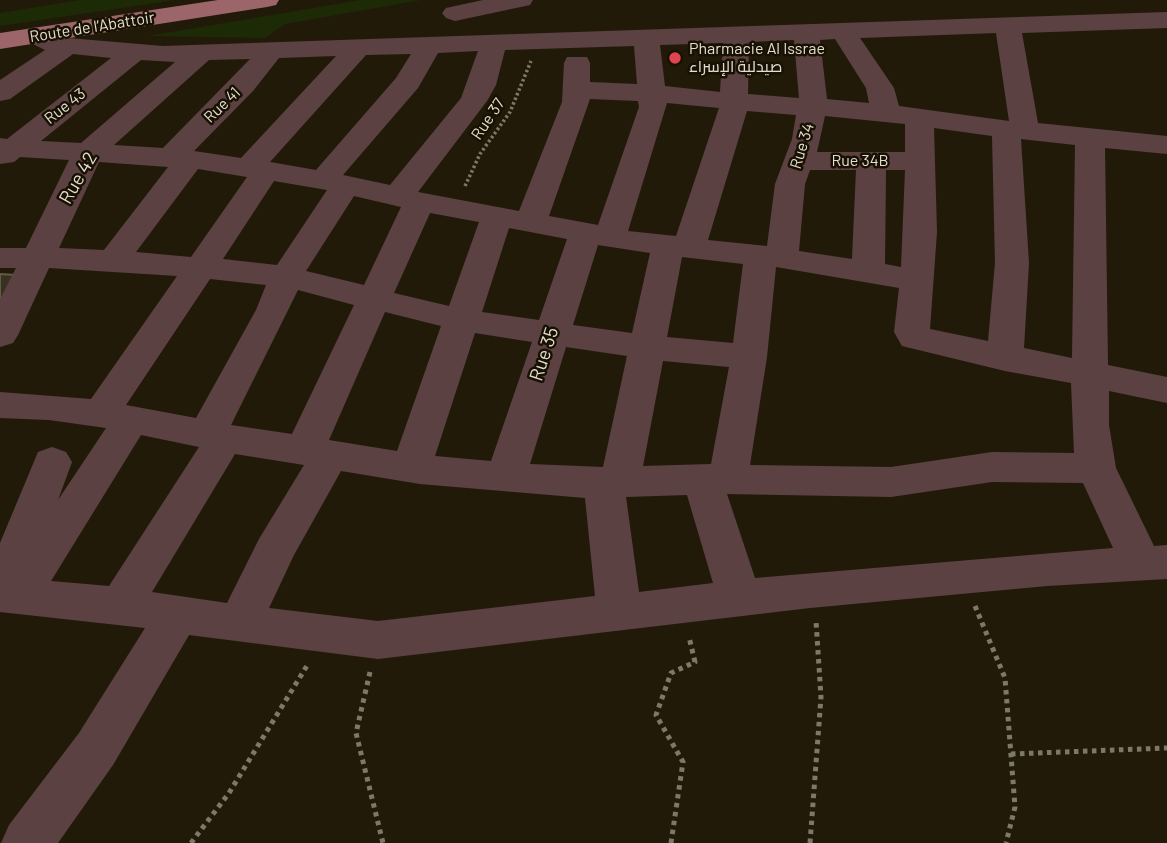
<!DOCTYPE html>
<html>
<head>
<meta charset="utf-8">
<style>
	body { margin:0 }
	canvas { display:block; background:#221a09 }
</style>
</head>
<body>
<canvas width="1167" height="843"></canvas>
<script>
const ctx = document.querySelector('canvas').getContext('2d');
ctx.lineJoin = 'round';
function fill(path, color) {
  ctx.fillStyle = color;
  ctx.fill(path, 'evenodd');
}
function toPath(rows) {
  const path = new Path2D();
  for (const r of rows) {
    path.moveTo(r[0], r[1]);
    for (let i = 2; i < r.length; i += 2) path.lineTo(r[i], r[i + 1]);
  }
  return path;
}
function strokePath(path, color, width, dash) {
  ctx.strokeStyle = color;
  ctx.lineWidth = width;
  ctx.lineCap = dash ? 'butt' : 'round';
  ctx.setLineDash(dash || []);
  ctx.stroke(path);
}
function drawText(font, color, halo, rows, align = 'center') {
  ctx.font = font + ' Barlow,Cairo,sans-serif';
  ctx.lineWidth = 5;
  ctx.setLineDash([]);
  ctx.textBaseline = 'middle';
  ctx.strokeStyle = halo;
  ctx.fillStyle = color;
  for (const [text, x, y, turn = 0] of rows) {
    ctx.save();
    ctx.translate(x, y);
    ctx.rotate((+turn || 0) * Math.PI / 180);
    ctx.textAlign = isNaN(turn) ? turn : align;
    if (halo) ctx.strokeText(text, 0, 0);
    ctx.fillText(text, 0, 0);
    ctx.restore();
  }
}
fill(toPath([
	[80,0,175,0,0,26,0,13],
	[361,0,421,0,285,24,265,38,148,36]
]), '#1d2a06');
const building = toPath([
	[0,274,16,275,0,311,0,274]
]);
fill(building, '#39311f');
strokePath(building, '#625a46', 2);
strokePath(toPath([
	[465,186,480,154,510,112,531,61]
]), '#7e786a', 3.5, [2.5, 2.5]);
strokePath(toPath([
	[975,606,1005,678,1015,807,1006,843],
	[370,672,356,733,383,843],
	[1011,754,1167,748],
	[191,843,229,793,308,664],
	[671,843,683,762,656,715,671,673,695,662,689,637],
	[810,843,821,697,816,621]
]), '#7e786a', 5, [4.5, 4.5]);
fill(toPath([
	[483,0,533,0,530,5,455,21,446,18,442,13,446,8,483,0],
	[1167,12,1167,28,1022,33,1038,123,1167,136,1167,154,1105,148,1108,365,1167,377,1167,403,1109,391,1109,425,1116,468,1154,546,1167,545,1167,579,1047,586,810,608,378,659,189,635,113,765,58,843,1,843,9,825,79,733,145,628,0,612,0,543,38,452,52,447,66,452,72,462,58,500,106,428,49,420,0,418,0,392,91,399,177,276,49,268,18,335,13,343,0,347,0,299,16,268,0,268,0,248,26,248,69,160,20,157,14,162,0,164,0,138,7,139,111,58,73,54,10,99,0,101,0,80,45,50,27,41,23,35,27,29,36,27,68,38,163,46,1167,12],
	[996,33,1009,121,899,106,894,88,860,38,996,33],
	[835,39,866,88,869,103,827,99,820,40,835,39],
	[794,40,799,98,748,94,749,42,794,40],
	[723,43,720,92,665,86,660,45,723,43],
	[634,46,637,84,590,82,590,63,587,57,567,57,564,63,562,102,519,211,418,192,487,101,496,85,505,50,634,46],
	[478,51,461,98,390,185,343,175,418,88,438,53,478,51],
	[411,54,396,78,316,170,270,162,366,55,411,54],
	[336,56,241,158,194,151,253,91,279,58,336,56],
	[250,59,163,148,114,145,209,60,250,59],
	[141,60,175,62,81,143,41,141,141,60],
	[590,99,638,101,639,107,598,225,549,216,590,99],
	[667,103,719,108,676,236,628,231,667,103],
	[747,111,796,115,792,139,775,184,767,246,708,240,747,111],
	[825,116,905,124,905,152,817,152,825,116],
	[934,128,992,136,995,263,988,341,930,329,937,232,934,128],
	[1021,139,1075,145,1072,358,1024,348,1029,263,1021,139],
	[99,162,168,167,104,250,59,248,99,162],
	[198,169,247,177,191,257,136,252,198,169],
	[810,170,856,170,852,259,799,251,805,184,810,170],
	[886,170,905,170,901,267,885,264,886,170],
	[274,181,327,190,277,265,223,259,274,181],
	[354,196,401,207,364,285,306,271,354,196],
	[430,213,479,222,449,306,394,293,430,213],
	[509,228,567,239,539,320,482,312,509,228],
	[598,245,650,253,632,333,573,325,598,245],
	[682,257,743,264,733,343,667,337,682,257],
	[776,267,899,288,894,332,902,346,1005,371,1071,383,1074,453,992,452,891,467,750,465,767,357,776,267],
	[210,279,266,285,256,310,196,418,126,405,210,279],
	[298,290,354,305,292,434,231,425,298,290],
	[385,312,441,326,397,451,329,440,385,312],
	[475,333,532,342,491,461,435,456,475,333],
	[566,347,627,356,603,467,530,464,566,347],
	[663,361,729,367,711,464,643,466,663,361],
	[141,435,199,447,109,586,51,581,141,435],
	[235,454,304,465,259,539,227,603,152,592,235,454],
	[341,471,420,484,585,498,595,596,378,621,269,608,294,555,341,471],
	[992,482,1083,483,1113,548,755,578,727,494,891,497,992,482],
	[687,495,713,583,639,592,626,497,687,495]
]), '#5c4143');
fill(toPath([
	[218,0,279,0,276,5,267,7,0,49,0,33,218,0]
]), '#9c656a');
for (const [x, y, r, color] of [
	[675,58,7,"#e0444e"]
]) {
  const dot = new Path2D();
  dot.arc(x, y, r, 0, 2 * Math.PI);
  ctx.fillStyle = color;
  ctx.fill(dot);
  strokePath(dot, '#181102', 2.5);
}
drawText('16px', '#e2ddd2', '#181102', [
	["Route de l’Abattoir",92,27,-9],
	["Rue 41",222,105,-44],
	["Rue 43",65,106,-38],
	["Rue 37",488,119,-56],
	["Rue 34",802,146,-73],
	["Rue 34B",860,161]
]);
drawText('16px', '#e2ddd2', '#181102', [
	["Pharmacie Al Issrae",689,49],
	["صيدلية الإسراء",689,67]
], 'left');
drawText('19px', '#e2ddd2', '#181102', [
	["Rue 42",78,178,-60],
	["Rue 35",544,354,-72]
]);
</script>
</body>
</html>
